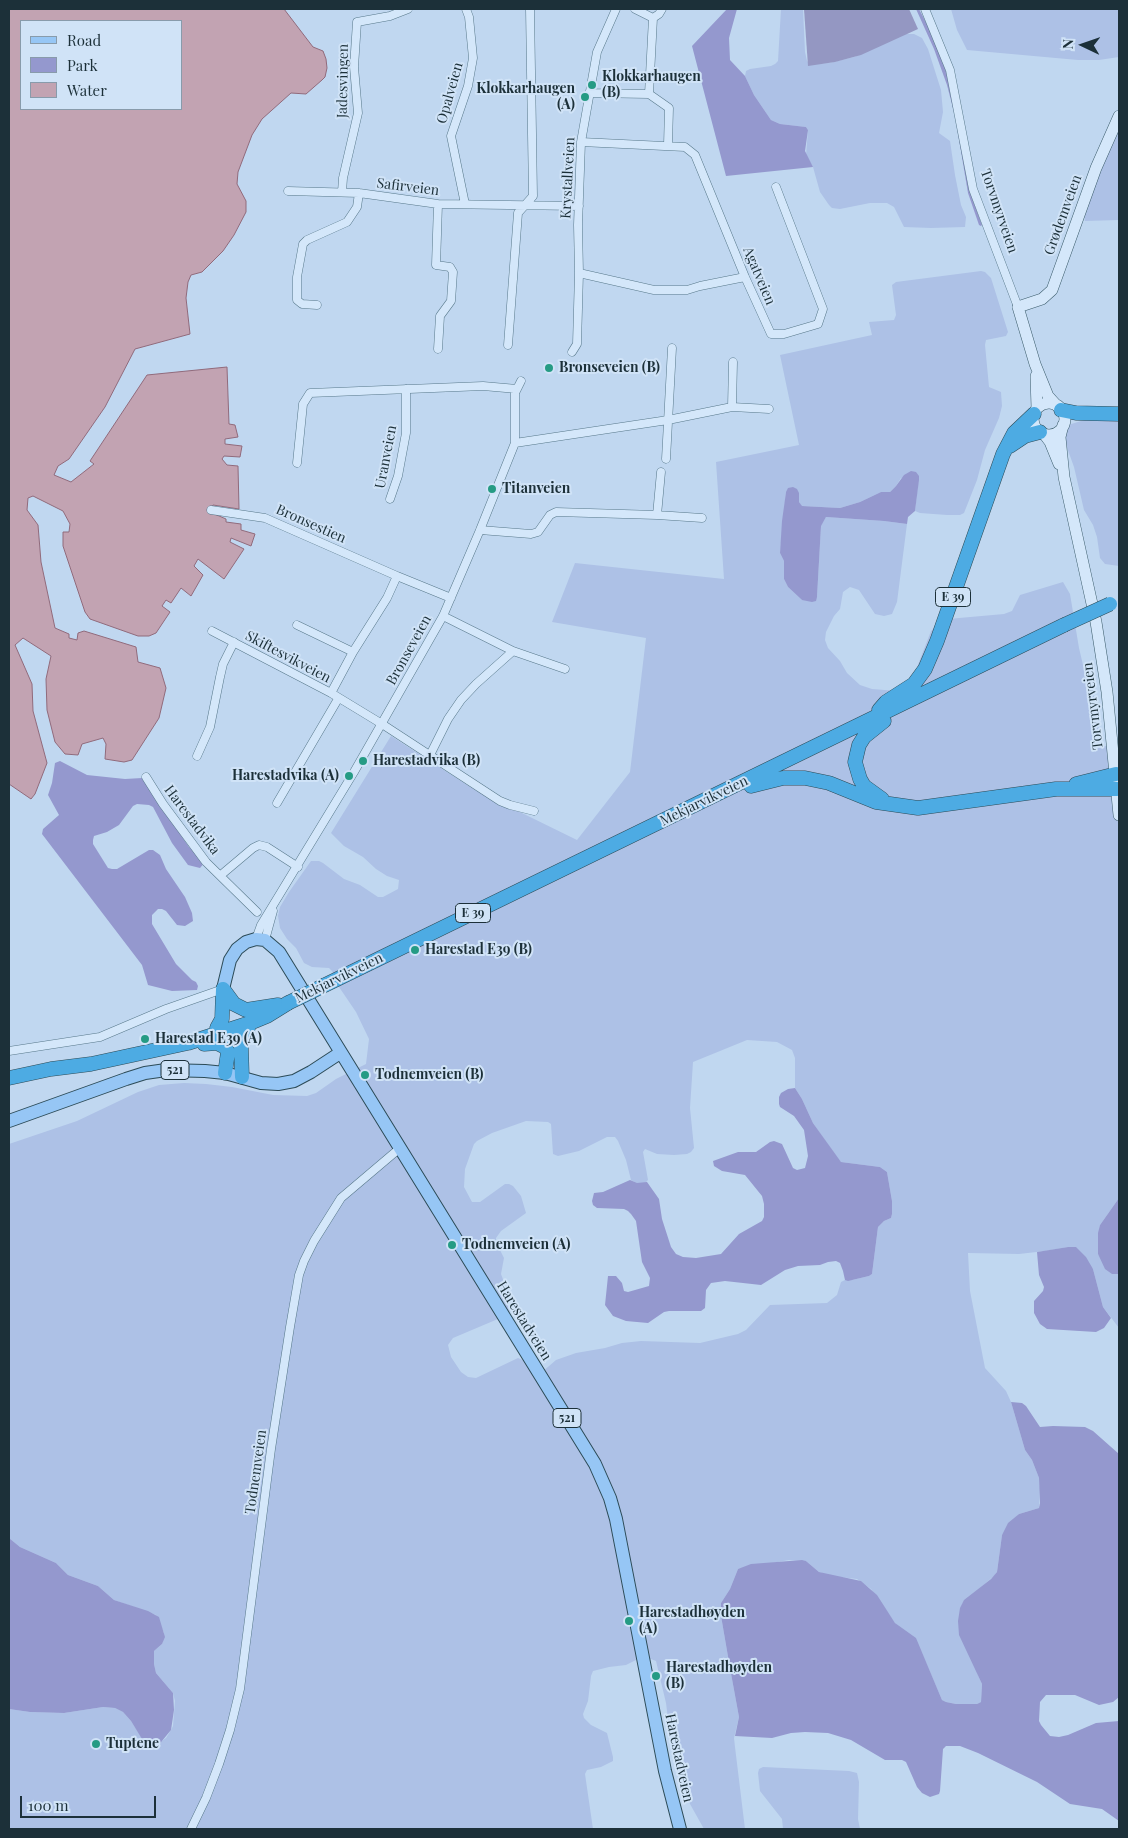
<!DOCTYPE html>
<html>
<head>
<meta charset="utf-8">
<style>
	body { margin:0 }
	#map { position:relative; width:1128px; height:1838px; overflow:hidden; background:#c0d7f0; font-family:"Playfair Display",serif }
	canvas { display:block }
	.frame { position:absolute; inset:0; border:10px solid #1c3039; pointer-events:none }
	.legend { position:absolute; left:20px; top:20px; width:162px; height:90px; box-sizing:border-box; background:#d0e3f7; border:1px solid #889bab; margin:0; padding:6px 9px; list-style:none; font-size:15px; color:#1c3039 }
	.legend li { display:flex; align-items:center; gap:10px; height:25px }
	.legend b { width:25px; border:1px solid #889bab }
	.north { position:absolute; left:1058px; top:20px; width:50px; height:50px; -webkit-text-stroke:4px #d0e3f7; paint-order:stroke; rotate:273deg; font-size:14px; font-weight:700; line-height:20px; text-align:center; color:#1c3039 }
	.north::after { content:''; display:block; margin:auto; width:18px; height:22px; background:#1c3039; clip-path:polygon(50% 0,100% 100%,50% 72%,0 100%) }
	.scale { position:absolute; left:20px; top:1796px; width:136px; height:22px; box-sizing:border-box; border:2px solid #1c3039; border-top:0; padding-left:6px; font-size:15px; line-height:18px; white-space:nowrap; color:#1c3039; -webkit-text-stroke:4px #d0e3f7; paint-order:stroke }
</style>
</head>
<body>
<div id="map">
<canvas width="1128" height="1838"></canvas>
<div class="frame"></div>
<ul class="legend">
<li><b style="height:6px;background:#96c6f5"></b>Road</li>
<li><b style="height:14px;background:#9498ce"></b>Park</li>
<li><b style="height:14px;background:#c2a3b2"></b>Water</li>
</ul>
<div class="north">N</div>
<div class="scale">100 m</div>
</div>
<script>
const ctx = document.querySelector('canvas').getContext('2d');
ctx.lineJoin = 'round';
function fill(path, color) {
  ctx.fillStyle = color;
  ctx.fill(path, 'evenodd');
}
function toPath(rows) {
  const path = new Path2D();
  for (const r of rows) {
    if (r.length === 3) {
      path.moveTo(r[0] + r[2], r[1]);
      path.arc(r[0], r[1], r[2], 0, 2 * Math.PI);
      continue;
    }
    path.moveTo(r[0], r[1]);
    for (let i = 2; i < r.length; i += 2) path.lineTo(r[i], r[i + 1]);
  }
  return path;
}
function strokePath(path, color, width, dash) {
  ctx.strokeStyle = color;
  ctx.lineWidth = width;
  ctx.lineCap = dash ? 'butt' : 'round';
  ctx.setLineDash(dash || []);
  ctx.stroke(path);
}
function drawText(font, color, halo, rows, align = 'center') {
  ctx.font = font + ' "Playfair Display",serif';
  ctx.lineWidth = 4;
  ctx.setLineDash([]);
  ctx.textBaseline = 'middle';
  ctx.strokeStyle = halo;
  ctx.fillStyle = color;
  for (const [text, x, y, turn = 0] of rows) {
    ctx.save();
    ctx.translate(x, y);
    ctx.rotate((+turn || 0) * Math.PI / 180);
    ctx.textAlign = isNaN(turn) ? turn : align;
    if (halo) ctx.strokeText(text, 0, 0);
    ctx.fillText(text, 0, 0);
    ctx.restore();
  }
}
fill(toPath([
	[781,9,803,9,805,52,807,61,811,64,829,63,854,57,905,34,914,34,922,38,928,49,941,90,943,112,939,133,950,141,955,175,961,205,966,217,965,227,931,228,904,227,894,207,887,203,870,203,840,209,832,208,829,205,820,192,813,167,806,155,808,130,806,127,780,124,771,120,754,95,745,76,746,71,750,69,771,66,775,64,778,61],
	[951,9,1119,9,1119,57,1099,60,1078,60,967,50,957,30],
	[1119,129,1119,220,1085,221,1084,216,1091,191],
	[981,271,985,272,991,278,1008,332,1006,336,986,340,985,345,989,387,1001,392,1002,406,999,418,985,450,977,480,964,513,960,515,947,515,920,513,915,511,919,476,901,478,896,486,890,492,881,492,860,502,840,508,801,506,799,502,799,493,786,492,780,553,784,561,784,579,788,587,802,600,817,597,821,525,826,517,884,521,907,524,897,602,892,614,884,616,875,614,859,590,850,587,843,592,840,609,834,616,826,632,825,640,828,648,840,661,847,673,860,685,872,689,897,691,914,675,931,631,940,622,948,619,1004,614,1012,611,1020,595,1063,582,1070,594,1079,648,1083,665,1092,685,1101,743,1104,746,1119,747,1119,1198,1100,1225,1098,1241,1098,1254,1112,1274,1119,1274,1119,1328,1103,1307,1093,1269,1068,1247,1045,1251,1019,1254,968,1253,970,1291,985,1368,1006,1391,1011,1402,1025,1450,1032,1460,1039,1478,1040,1490,1039,1508,1019,1514,1002,1535,997,1572,995,1575,962,1604,978,1675,982,1684,981,1702,977,1704,956,1704,946,1702,942,1700,921,1651,895,1623,871,1589,857,1579,831,1576,819,1572,806,1561,789,1560,738,1569,730,1589,721,1603,721,1616,730,1668,739,1717,734,1738,735,1747,745,1829,704,1829,690,1804,670,1735,666,1703,656,1661,651,1659,638,1659,626,1665,609,1667,593,1671,591,1676,588,1701,583,1714,584,1718,591,1725,607,1733,613,1757,613,1761,601,1767,587,1770,585,1774,593,1829,9,1829,9,1709,30,1712,64,1713,103,1707,115,1708,123,1712,131,1721,142,1738,153,1747,166,1738,171,1730,173,1726,175,1701,173,1693,156,1673,154,1664,154,1651,162,1644,164,1633,156,1615,114,1600,98,1586,68,1575,56,1563,20,1547,9,1538,9,1144,77,1121,138,1092,159,1085,184,1083,206,1084,232,1087,273,1095,307,1096,316,1093,336,1079,366,1064,369,1039,356,1012,339,987,332,971,329,968,312,967,304,963,296,948,287,939,280,928,278,916,280,907,289,892,311,861,319,861,323,863,344,879,360,885,378,897,383,897,398,889,399,880,387,876,376,869,363,857,344,846,331,833,391,736,475,790,577,840,630,772,646,638,552,622,575,563,724,579,716,462,799,445,780,355,872,335,869,322,894,320,896,315,892,285,896,282],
	[747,1040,777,1042,792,1050,795,1058,795,1088,802,1099,813,1123,838,1159,841,1162,880,1167,887,1172,892,1201,892,1214,891,1218,884,1221,878,1227,872,1274,869,1276,852,1280,845,1280,841,1282,837,1295,827,1303,770,1305,746,1330,738,1334,700,1343,641,1341,622,1343,605,1348,576,1353,556,1360,541,1373,529,1366,523,1360,518,1358,476,1378,468,1377,461,1372,451,1357,448,1345,453,1338,505,1316,514,1307,511,1293,504,1282,501,1274,504,1258,496,1242,496,1238,501,1231,526,1213,521,1196,513,1186,509,1184,505,1184,480,1202,472,1202,464,1187,465,1169,474,1144,477,1141,492,1133,526,1121,548,1122,551,1124,553,1154,558,1156,579,1151,607,1137,615,1137,618,1141,626,1160,631,1180,636,1183,645,1183,648,1180,643,1152,645,1149,657,1154,674,1155,687,1154,691,1152,694,1148,690,1108,693,1062],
	[1119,407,1119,566,1105,564,1100,558,1097,537,1093,525,1084,510,1074,467,1065,442,1065,433,1068,425,1117,410],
	[763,1767,849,1771,857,1773,859,1782,858,1819,860,1829,783,1829,782,1819,760,1791,758,1773,759,1769]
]), '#adc1e6');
fill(toPath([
	[727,9,737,9,729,38,730,60,745,76,754,95,771,120,780,124,806,127,808,130,805,151,813,167,726,176,692,46],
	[916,9,919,9,932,34,949,79,974,203,982,225,981,226,979,225,968,193,955,116,947,85,934,49],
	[911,471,916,472,919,476,919,480,915,511,908,517,907,524,884,521,826,517,821,526,817,597,816,601,812,602,802,600,788,587,784,579,784,561,780,553,782,521,786,492,788,488,793,487,797,489,799,493,799,502,802,506,840,508,860,502,881,492,890,492,896,486,904,475],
	[60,761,87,775,125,779,142,778,189,847,205,862,200,868,188,865,172,843,153,807,149,805,137,804,133,806,119,825,107,832,94,836,93,840,93,844,108,868,112,869,117,869,149,850,153,850,160,855,166,869,185,897,192,913,193,921,185,926,177,925,166,911,162,909,158,909,152,915,152,924,176,964,192,980,196,982,198,986,197,990,172,991,148,985,142,965,42,834,43,829,59,815,48,795,52,783,55,763],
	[795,1088,802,1099,813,1123,841,1162,880,1167,887,1172,892,1201,892,1214,891,1218,884,1221,878,1227,872,1274,869,1276,848,1281,845,1280,843,1271,840,1263,836,1261,828,1262,820,1265,798,1266,785,1270,761,1285,725,1281,711,1283,706,1290,705,1308,701,1311,669,1311,664,1312,648,1323,626,1321,613,1316,605,1305,608,1276,616,1276,622,1283,624,1291,628,1292,649,1286,650,1278,642,1262,636,1221,631,1214,628,1211,624,1209,597,1208,593,1205,592,1201,594,1193,603,1192,630,1180,637,1183,647,1182,659,1199,662,1219,671,1247,676,1254,683,1257,696,1258,721,1254,739,1234,762,1221,764,1217,764,1204,762,1196,745,1175,722,1171,714,1166,713,1161,738,1152,756,1152,770,1142,774,1141,782,1144,793,1168,797,1170,805,1168,808,1156,804,1130,794,1116,780,1107,779,1104,779,1097,781,1093,788,1089],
	[1119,1198,1119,1274,1112,1274,1105,1269,1098,1254,1098,1233,1100,1225],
	[1068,1247,1076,1247,1086,1257,1093,1269,1103,1307,1111,1318,1104,1328,1096,1332,1047,1329,1040,1324,1034,1313,1034,1301,1043,1291,1044,1287,1039,1275,1037,1252],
	[1011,1402,1022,1403,1026,1406,1040,1427,1053,1426,1085,1427,1093,1431,1119,1454,1119,1697,1113,1702,1099,1705,1075,1695,1046,1695,1040,1702,1039,1721,1041,1725,1050,1736,1059,1737,1068,1735,1096,1723,1119,1721,1119,1821,1102,1809,1070,1804,1037,1782,978,1753,960,1746,946,1746,943,1749,940,1791,939,1794,930,1797,922,1793,917,1787,906,1762,902,1760,885,1760,851,1740,828,1733,805,1732,791,1733,772,1738,735,1736,739,1717,730,1668,721,1616,721,1603,730,1589,738,1569,751,1564,802,1560,806,1561,819,1572,861,1581,877,1595,895,1623,916,1638,942,1700,946,1702,956,1704,977,1704,981,1702,982,1684,959,1635,958,1621,960,1608,964,1600,991,1579,997,1572,1002,1535,1008,1523,1019,1514,1039,1508,1040,1503,1039,1478,1032,1460,1025,1450],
	[9,1538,20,1547,56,1563,68,1575,98,1586,114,1600,148,1611,159,1617,165,1637,162,1644,154,1651,154,1664,156,1673,173,1693,174,1710,171,1730,157,1747,153,1747,142,1739,131,1721,123,1712,115,1708,103,1707,64,1713,30,1712,9,1709]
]), '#9498ce');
fill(toPath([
	[804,9,909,9,918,29,861,55,835,62,808,66]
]), '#9497c2');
const water = toPath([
	[9,9,284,9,313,47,323,51,326,59,327,68,325,77,322,80,306,94,291,93,262,119,252,135,238,172,237,184,246,201,246,212,234,235,223,251,202,272,191,275,188,282,186,298,190,334,135,349,105,407,69,459,58,466,54,475,71,482,94,464,90,461,147,375,227,367,229,424,235,425,238,437,225,439,225,444,242,446,240,457,224,456,222,459,227,465,238,466,239,509,213,505,210,512,226,519,226,522,241,524,241,530,255,534,251,546,231,538,230,542,244,549,224,579,198,559,194,566,203,575,191,596,181,588,171,603,166,600,162,606,170,612,156,633,149,636,138,636,90,619,85,612,63,546,63,532,69,532,70,524,63,511,33,496,28,498,27,510,38,525,41,562,55,628,69,634,69,638,77,640,78,633,84,631,136,647,138,662,160,668,166,688,159,718,132,760,124,762,105,759,106,744,103,738,82,744,78,755,65,754,55,742,47,710,46,679,51,656,23,638,15,645,32,684,33,711,47,763,35,794,31,799,9,784,9,9],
	[21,21,181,21,181,109,21,109,21,21]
]);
fill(water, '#c2a3b2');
strokePath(water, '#906a7b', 1);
const street = toPath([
	[635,9,653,18,659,14,662,9],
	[925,9,950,70,973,189,1018,307],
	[589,93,649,94,653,18],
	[649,94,669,108,668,145],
	[581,142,685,147,695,155,745,277,771,334,784,334,818,324,823,309,776,187],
	[288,191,359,193,438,204,579,206],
	[342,192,343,178,358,113,354,67,357,22,390,16,408,9],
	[465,204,451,136,468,86,473,58,469,17,466,9],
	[579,273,654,290,687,290,700,286,745,277],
	[317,305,302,304,297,300,297,277,303,244,307,240,347,222,357,207,359,193],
	[508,345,518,213,533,196,530,9],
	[438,349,440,316,451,301,453,272,450,267,436,265,438,204],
	[572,352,577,344,579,273,578,225,581,142,597,52,616,9],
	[732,407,733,362],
	[515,443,668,420,732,407,769,409],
	[666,459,672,348],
	[297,463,303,404,310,393,483,386,517,389],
	[390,499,398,476,406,433,406,389],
	[211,510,265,518,397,576,451,598],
	[657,515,661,472],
	[480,530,531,534,538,532,550,515,556,512,657,515,702,518],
	[443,616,513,651,565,669],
	[297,625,353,652],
	[212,631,331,693,382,724,500,801,510,805,534,811],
	[331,693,353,652,387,598,397,576],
	[430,755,448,719,461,700,476,684,513,651],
	[197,756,210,727,220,677,223,664,234,642],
	[146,777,163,804,206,862,257,912],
	[277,803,338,699],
	[221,875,253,848,259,845,267,847,298,867],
	[256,939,261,925,354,772,443,616,480,530,515,443,515,393,521,381],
	[265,940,273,911],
	[9,1051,100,1037,166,1009,223,989],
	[191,1829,206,1798,219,1764,230,1730,240,1689,271,1449,290,1327,299,1275,304,1261,314,1241,341,1198,400,1148]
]);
const secondary = toPath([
	[1036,376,1037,408],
	[1049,419,16],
	[1057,406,1048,396,1035,364,1018,307,1042,299,1052,290,1096,168,1119,116],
	[1063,425,1060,437,1064,477,1096,622,1107,692,1119,815],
	[1044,434,1050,442,1059,464]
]);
const primary = toPath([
	[223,989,230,960,237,949,246,942,256,939,265,940,279,952,595,1464,610,1498,616,1519,665,1771,680,1829],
	[9,1121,126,1079,145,1073,166,1070,205,1071,225,1073,261,1083,278,1084,294,1081,311,1072,340,1053]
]);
const highway = toPath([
	[1061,410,1076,413,1119,414],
	[1010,446,1025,436,1040,432],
	[879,710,886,702,914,684,925,669,937,641,1003,454,1014,433,1034,414],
	[1076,784,1116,774],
	[751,786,783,778,805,778,829,783,876,802,918,808,1056,789,1117,789],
	[882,799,864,786,860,779,855,762,859,745,864,737,884,721],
	[325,985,1064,625],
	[223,989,234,1004,246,1010,278,1005],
	[217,1028,222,1019,223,989],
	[204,1044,217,1043,225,1047,228,1052,225,1073],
	[242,1077,241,1045,250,1023],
	[9,1078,51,1069,91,1064,188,1043,250,1023,267,1016,288,1003]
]);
strokePath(street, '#57788a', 9);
strokePath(secondary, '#3b5c6b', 12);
strokePath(primary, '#2c4b57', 14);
strokePath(highway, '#2c4b57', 15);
strokePath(street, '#d4e7fa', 8);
strokePath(secondary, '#d4e7fa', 11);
strokePath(primary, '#96c6f5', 12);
strokePath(highway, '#4dabe3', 14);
const highwayBridge = toPath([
	[1064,625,1110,604],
	[288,1003,325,985]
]);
strokePath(highwayBridge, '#2c4b57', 15, []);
strokePath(highwayBridge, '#4dabe3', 14);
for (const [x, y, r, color] of [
	[592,85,5,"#259b84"],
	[585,97,5,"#259b84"],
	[549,368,5,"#259b84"],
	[492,489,5,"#259b84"],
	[363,761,5,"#259b84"],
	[349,776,5,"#259b84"],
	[415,950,5,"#259b84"],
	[145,1039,5,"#259b84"],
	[365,1075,5,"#259b84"],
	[452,1245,5,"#259b84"],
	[629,1621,5,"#259b84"],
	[656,1676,5,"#259b84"],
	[96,1744,5,"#259b84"]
]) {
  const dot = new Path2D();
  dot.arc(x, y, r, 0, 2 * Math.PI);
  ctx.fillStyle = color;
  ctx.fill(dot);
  strokePath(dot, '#d0e3f7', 2);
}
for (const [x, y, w] of [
	[953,597,35],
	[473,913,35],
	[175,1070,28],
	[567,1418,28]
]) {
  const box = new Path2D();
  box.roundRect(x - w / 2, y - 9.5, w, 19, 4);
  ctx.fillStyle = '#d0e3f7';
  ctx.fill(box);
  strokePath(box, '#1c3039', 1);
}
drawText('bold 12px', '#1c3039', null, [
	["E 39",953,597],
	["E 39",473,913],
	["521",175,1070],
	["521",567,1418]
]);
drawText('bold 14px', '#1c3039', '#d0e3f7', [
	["Klokkarhaugen",602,77],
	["(B)",602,93],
	["Klokkarhaugen",575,89,"right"],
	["(A)",575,105,"right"],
	["Bronseveien (B)",559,368],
	["Titanveien",502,489],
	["Harestadvika (B)",373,761],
	["Harestadvika (A)",339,776,"right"],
	["Harestad E39 (B)",425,950],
	["Harestad E39 (A)",155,1039],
	["Todnemveien (B)",375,1075],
	["Todnemveien (A)",462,1245],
	["Harestadhøyden",639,1613],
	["(A)",639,1629],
	["Harestadhøyden",666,1668],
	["(B)",666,1684],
	["Tuptene",106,1744]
], 'left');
drawText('14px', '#1c3039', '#d0e3f7', [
	["Jadesvingen",343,81,-89],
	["Opalveien",450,93,-74],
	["Krystallveien",568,178,-87],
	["Safirveien",408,187,7],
	["Torvmyrveien",999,211,71],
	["Grødemveien",1063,215,-70],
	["Agatveien",759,276,67],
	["Uranveien",386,457,-79],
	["Bronsestien",311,524,24],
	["Bronseveien",409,650,-61],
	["Skiftesvikveien",288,657,28],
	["Torvmyrveien",1093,706,-97],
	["Mekjarvikveien",704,801,-26],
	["Harestadvika",192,820,53],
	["Mekjarvikveien",339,978,-26],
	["Harestadveien",524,1321,58],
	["Todnemveien",256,1472,-82],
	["Harestadveien",679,1758,78]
]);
</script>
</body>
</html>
